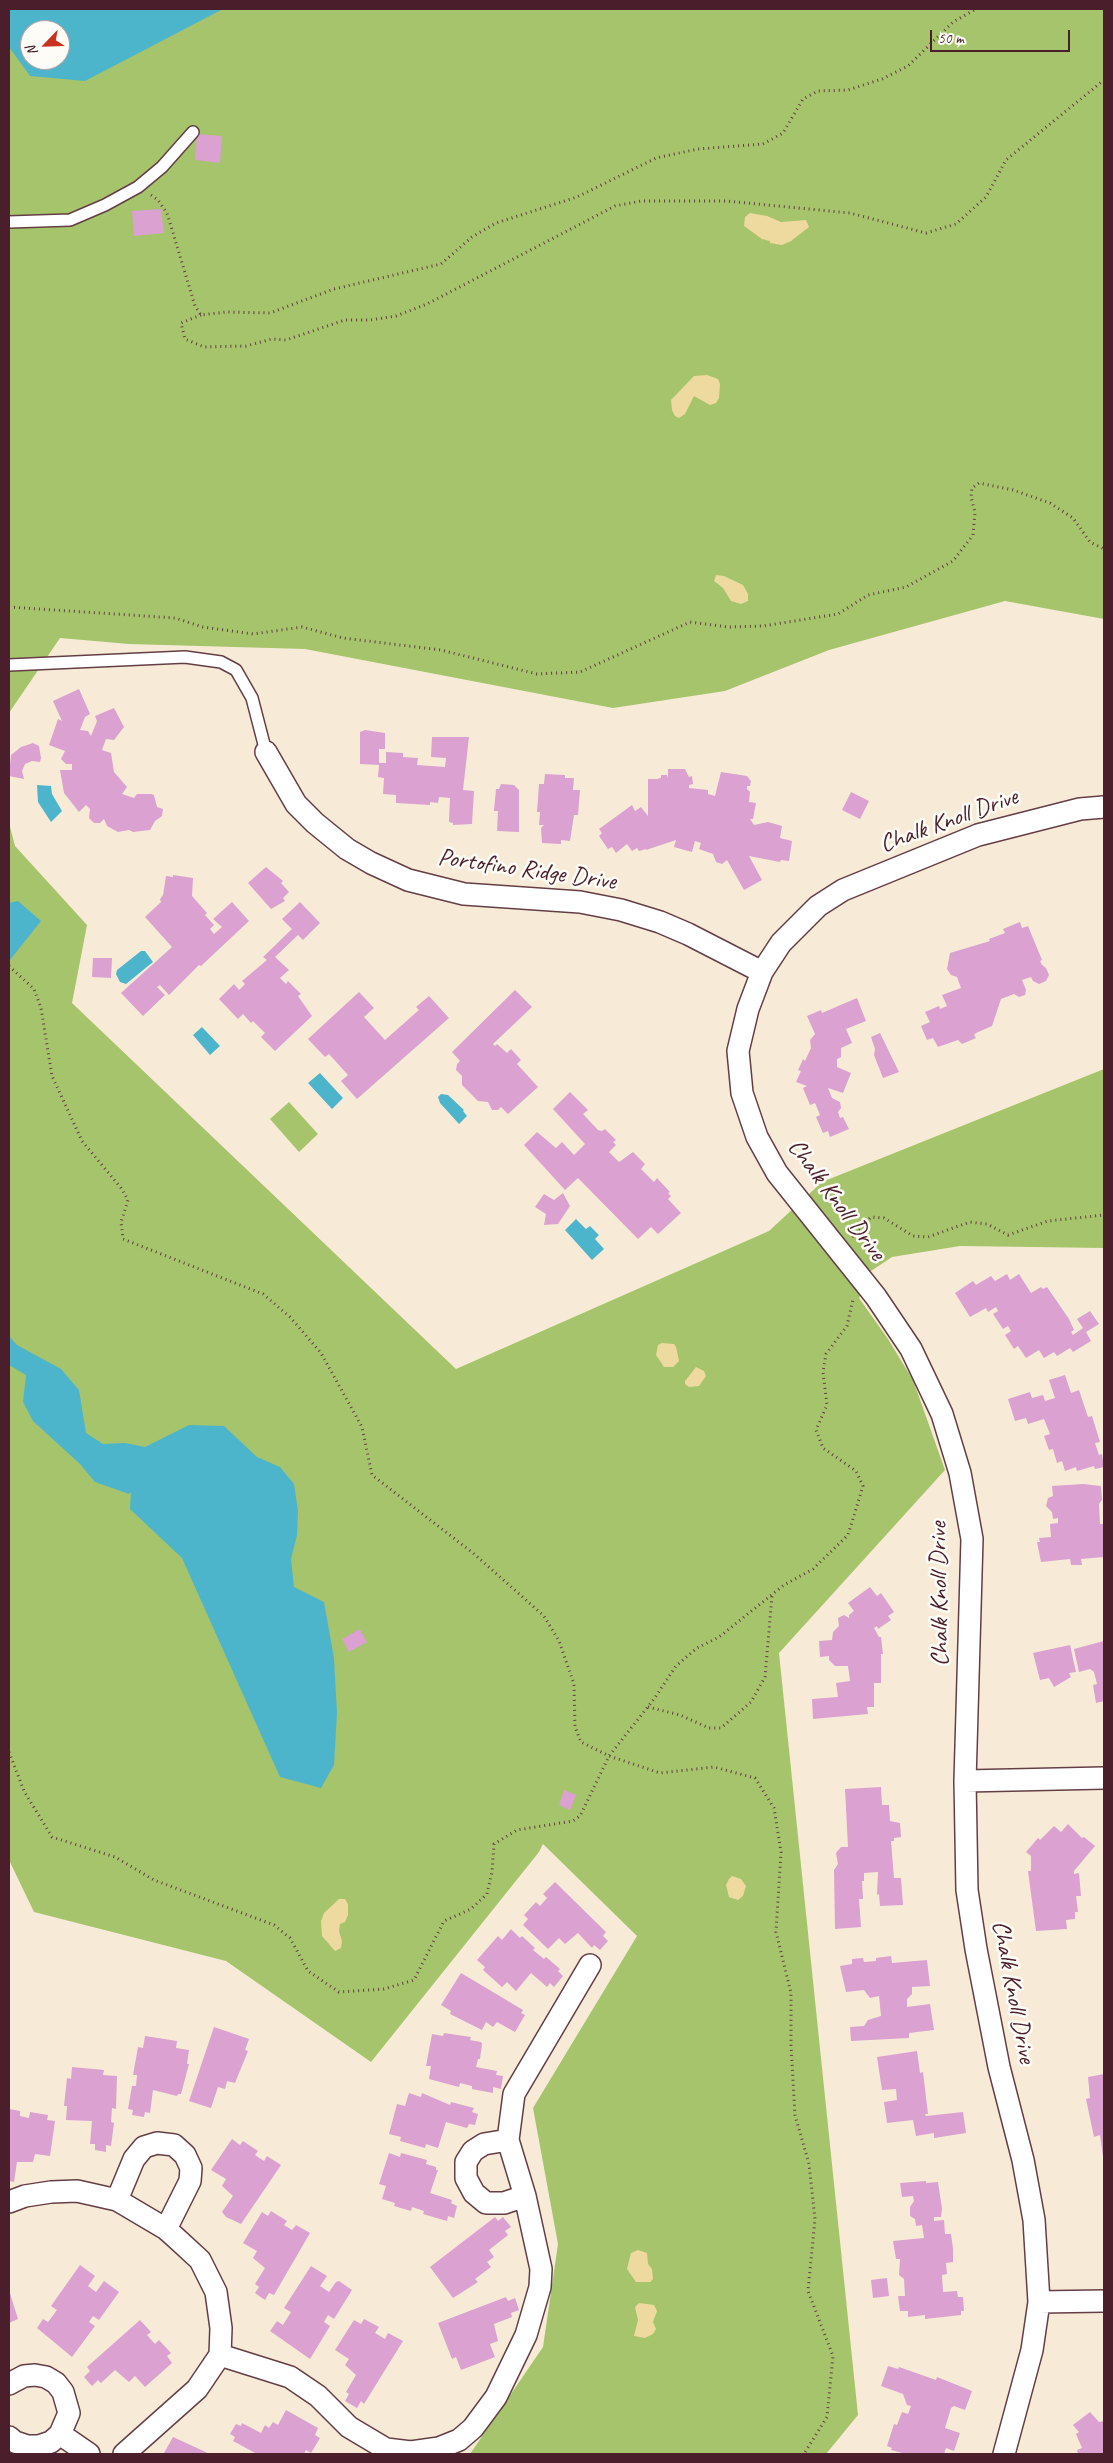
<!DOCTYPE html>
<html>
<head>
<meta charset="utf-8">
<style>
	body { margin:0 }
	#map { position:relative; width:1113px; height:2463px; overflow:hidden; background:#f7ebd7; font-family:Caveat,sans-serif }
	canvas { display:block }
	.frame { position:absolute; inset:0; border:10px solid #4a1f2b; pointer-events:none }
	.north { position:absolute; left:20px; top:20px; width:50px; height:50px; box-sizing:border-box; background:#fdfcf7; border:1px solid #b5a4a5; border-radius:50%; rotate:246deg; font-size:14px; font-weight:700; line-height:20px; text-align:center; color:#4a1f2b }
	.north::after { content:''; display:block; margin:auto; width:18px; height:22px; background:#c8321e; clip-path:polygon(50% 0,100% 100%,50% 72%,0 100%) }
	.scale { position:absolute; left:930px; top:30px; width:140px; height:22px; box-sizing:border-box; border:2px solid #4a1f2b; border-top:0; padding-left:6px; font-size:15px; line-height:18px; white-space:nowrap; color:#4a1f2b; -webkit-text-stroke:4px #fdfcf7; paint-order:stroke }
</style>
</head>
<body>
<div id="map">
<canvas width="1113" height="2463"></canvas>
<div class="frame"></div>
<div class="north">N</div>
<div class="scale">50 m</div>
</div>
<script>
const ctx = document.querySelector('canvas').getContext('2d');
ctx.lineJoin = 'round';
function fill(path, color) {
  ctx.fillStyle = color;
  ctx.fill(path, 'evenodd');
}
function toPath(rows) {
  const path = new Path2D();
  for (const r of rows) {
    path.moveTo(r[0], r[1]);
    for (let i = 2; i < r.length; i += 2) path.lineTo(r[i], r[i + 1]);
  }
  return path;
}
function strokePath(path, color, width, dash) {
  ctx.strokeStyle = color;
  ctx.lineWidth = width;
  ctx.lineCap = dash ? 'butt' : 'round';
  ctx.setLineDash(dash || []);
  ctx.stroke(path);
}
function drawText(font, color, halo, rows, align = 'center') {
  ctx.font = font + ' Caveat,sans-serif';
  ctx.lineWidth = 5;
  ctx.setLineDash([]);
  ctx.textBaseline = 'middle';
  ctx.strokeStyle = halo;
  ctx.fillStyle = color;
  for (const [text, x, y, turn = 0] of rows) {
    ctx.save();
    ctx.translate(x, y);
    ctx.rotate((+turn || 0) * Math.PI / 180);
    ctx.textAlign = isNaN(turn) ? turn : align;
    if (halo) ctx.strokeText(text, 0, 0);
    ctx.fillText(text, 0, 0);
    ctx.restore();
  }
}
fill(toPath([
	[9,9,1104,9,1104,619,1005,601,829,650,725,691,613,708,305,649,129,644,60,638,9,713],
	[30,30,60,30,60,60,30,60],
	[9,823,15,846,87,925,72,1003,456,1369,769,1231,822,1182,1104,1069,1104,1248,960,1246,892,1257,871,1271,859,1298,888,1339,913,1380,945,1470,779,1653,858,2415,826,2454,470,2454,543,2347,558,2244,533,2108,637,1936,543,1844,539,1852,371,2062,226,1961,34,1912,9,1860],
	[289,1102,318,1134,299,1152,270,1119]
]), '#a6c46b');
fill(toPath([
	[750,213,767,216,781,222,806,220,809,227,791,241,782,245,770,243,770,241,762,239,744,226,745,217],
	[707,375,718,379,720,384,719,398,716,403,710,405,694,396,685,414,679,418,675,416,672,410,671,400,694,376],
	[716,575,724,576,743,585,748,594,748,601,741,604,731,601,723,588,714,581],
	[662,1343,674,1344,676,1347,679,1361,673,1367,664,1367,656,1355,658,1345],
	[696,1367,704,1371,706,1376,699,1386,689,1387,685,1384,685,1381],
	[732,1876,741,1879,746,1886,743,1896,738,1900,729,1897,726,1885,729,1879],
	[339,1899,345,1899,348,1904,348,1915,345,1922,340,1924,339,1931,342,1941,341,1948,335,1951,322,1936,321,1921,324,1913],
	[638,2250,647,2253,648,2264,652,2269,653,2279,650,2282,636,2282,627,2269,631,2253],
	[639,2303,654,2305,657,2311,653,2322,656,2329,653,2334,645,2338,634,2336,638,2320,635,2307]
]), '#eeda9e');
fill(toPath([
	[9,9,223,9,85,81,30,76,9,47],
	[30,30,60,30,60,60,30,60],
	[37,785,51,786,52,794,62,811,51,822,38,802],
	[18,901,41,921,10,960,9,903],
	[141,951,145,951,153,962,126,984,120,982,116,974,117,970],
	[202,1027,220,1046,210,1055,193,1035],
	[320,1073,343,1098,332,1109,308,1083],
	[441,1094,448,1095,464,1110,463,1111,467,1116,459,1124,440,1103,438,1097],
	[576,1219,586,1229,590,1226,599,1235,595,1239,604,1249,592,1260,565,1230],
	[9,1336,17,1345,61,1369,79,1390,86,1433,103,1444,125,1443,145,1447,189,1425,224,1426,257,1457,280,1467,294,1484,298,1511,297,1535,291,1559,294,1587,324,1602,334,1658,337,1713,334,1765,321,1788,280,1777,182,1558,130,1509,131,1492,129,1494,95,1482,80,1464,33,1421,23,1402,26,1375,9,1365]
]), '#4cb5cb');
fill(toPath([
	[197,134,222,136,220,163,195,160],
	[161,209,164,233,134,236,132,211],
	[79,689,90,714,85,717,80,730,88,731,91,736,97,721,95,716,114,708,124,727,114,740,106,739,102,750,111,753,114,772,127,787,122,794,134,798,137,794,151,794,154,795,157,807,163,809,162,816,155,821,150,830,133,832,129,830,118,832,107,826,104,819,100,823,94,823,89,818,90,809,86,805,79,812,64,793,60,770,72,770,72,764,66,764,61,759,65,751,49,745,58,719,62,721,53,701],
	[365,730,385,733,385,749,379,749,379,763,386,763,386,752,403,753,403,757,418,758,417,765,445,767,446,758,431,757,432,737,469,737,463,790,474,791,472,824,453,825,453,823,449,822,450,798,439,797,438,803,430,802,430,805,396,803,396,795,383,794,384,778,378,777,379,765,360,764,360,732],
	[33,743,39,746,41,758,40,762,32,761,25,764,22,771,24,779,9,776,11,755,21,747],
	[668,769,685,769,689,777,692,776,693,784,689,785,689,788,708,790,708,794,715,796,721,772,747,776,751,781,750,786,747,786,747,789,750,792,749,802,756,803,753,819,750,819,754,825,768,822,782,826,780,838,792,841,789,861,781,860,780,862,749,856,762,880,744,890,727,860,722,864,716,862,713,854,699,849,701,843,695,841,692,852,674,847,676,840,646,850,646,849,639,851,637,848,632,851,627,844,616,853,612,847,608,849,599,836,602,833,599,829,632,805,635,811,641,807,648,816,648,779,657,779,661,778,661,775,667,775,668,778],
	[545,774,565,775,565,778,574,778,573,790,580,790,578,815,574,815,570,841,561,840,561,844,542,843,541,828,544,825,539,825,540,812,537,812,539,784,544,784],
	[501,784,514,785,519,790,519,832,497,831,498,811,494,811,496,789,499,789],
	[851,792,869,801,860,819,842,810],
	[266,867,283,881,281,883,289,892,283,898,285,901,271,909,248,883],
	[173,875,193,878,192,896,207,913,205,915,214,925,210,929,214,934,222,927,213,919,232,902,249,921,201,966,199,965,169,995,160,985,157,987,165,995,143,1016,121,993,172,947,145,917,161,902,160,899,163,895,166,876,173,877],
	[300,902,320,923,303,940,298,935,275,957,289,970,280,978,286,984,288,981,301,994,298,996,312,1016,275,1051,261,1037,265,1033,253,1021,251,1023,243,1014,238,1019,219,999,234,984,239,990,245,984,242,981,267,960,263,957,292,929,282,919],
	[1020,922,1022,928,1028,926,1042,960,1040,961,1042,965,1046,968,1049,975,1046,981,1039,984,1033,981,1031,977,1022,980,1026,990,1025,995,1019,997,1014,994,1001,999,992,1026,976,1033,974,1035,976,1038,962,1044,958,1040,938,1047,933,1038,927,1040,921,1026,930,1022,925,1012,939,1006,940,1009,947,1006,942,995,961,988,957,977,951,975,947,969,950,953,990,941,989,939,1005,933,1003,929],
	[93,958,112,958,111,978,92,977],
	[515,990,532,1007,493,1044,495,1046,497,1044,507,1053,511,1049,521,1060,517,1064,538,1087,508,1114,501,1107,498,1110,492,1110,488,1102,478,1101,462,1085,462,1076,456,1070,457,1064,460,1061,452,1052],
	[359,992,374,1008,364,1017,385,1040,419,1010,416,1007,429,996,449,1018,357,1099,341,1081,348,1075,329,1054,325,1057,308,1039],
	[857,998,866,1021,846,1029,852,1043,841,1048,841,1057,837,1059,837,1067,851,1073,843,1093,828,1088,832,1098,840,1102,841,1108,838,1112,840,1118,843,1117,849,1129,830,1137,828,1131,823,1133,816,1117,820,1115,815,1103,810,1105,803,1088,807,1086,796,1082,801,1071,798,1070,800,1066,803,1059,805,1061,811,1048,810,1040,815,1034,807,1016,821,1010,822,1013],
	[880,1033,899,1072,883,1078,874,1055,875,1049,871,1037],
	[570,1092,588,1110,583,1114,598,1130,602,1131,605,1129,616,1140,613,1142,616,1145,609,1152,619,1162,633,1152,645,1164,641,1169,654,1182,657,1178,670,1192,668,1193,671,1196,668,1199,681,1213,658,1234,651,1227,638,1239,578,1178,565,1190,524,1145,537,1132,556,1148,562,1142,574,1155,585,1144,553,1109],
	[563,1193,570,1206,558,1224,544,1225,546,1214,535,1207,544,1194,554,1200],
	[1007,1274,1010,1280,1019,1274,1031,1293,1041,1287,1043,1289,1047,1287,1069,1319,1074,1330,1071,1332,1073,1335,1083,1328,1077,1319,1090,1311,1099,1324,1086,1332,1091,1341,1073,1352,1070,1348,1057,1356,1054,1352,1044,1358,1039,1350,1026,1358,1018,1346,1014,1349,1005,1335,1011,1331,1008,1326,1003,1329,993,1314,998,1311,996,1307,988,1312,986,1308,970,1317,955,1293,973,1281,976,1285,991,1276,995,1281],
	[1065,1375,1071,1393,1079,1390,1088,1417,1092,1416,1100,1442,1095,1443,1099,1455,1102,1454,1104,1467,1095,1469,1094,1466,1077,1471,1076,1467,1065,1471,1062,1461,1057,1463,1053,1449,1049,1450,1044,1436,1050,1434,1044,1419,1028,1424,1026,1418,1015,1421,1008,1399,1030,1392,1032,1398,1043,1395,1045,1401,1055,1398,1049,1380],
	[1083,1484,1101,1486,1102,1500,1099,1504,1100,1524,1104,1524,1104,1557,1081,1559,1082,1565,1071,1565,1070,1559,1041,1562,1037,1542,1040,1542,1039,1538,1051,1537,1050,1524,1058,1523,1058,1518,1053,1519,1052,1512,1046,1506,1048,1498,1053,1496,1052,1486],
	[870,1587,877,1596,881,1593,894,1612,888,1616,891,1620,878,1629,877,1626,874,1628,879,1637,881,1637,883,1654,881,1654,881,1683,874,1683,874,1707,867,1707,868,1714,813,1719,812,1699,838,1697,836,1683,850,1681,848,1666,835,1666,829,1660,829,1656,820,1657,819,1641,832,1640,833,1632,839,1626,838,1618,844,1615,849,1618,849,1615,854,1611,848,1603],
	[360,1629,367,1642,349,1652,342,1639],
	[1104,1641,1104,1701,1096,1703,1093,1685,1097,1684,1094,1672,1090,1669,1079,1672,1074,1649],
	[1070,1645,1076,1672,1069,1673,1071,1677,1054,1687,1049,1678,1040,1680,1033,1653],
	[881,1787,882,1805,889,1805,890,1821,900,1823,901,1837,894,1838,894,1841,891,1841,894,1878,901,1878,903,1905,880,1906,879,1894,877,1895,878,1872,864,1873,864,1881,862,1881,863,1899,859,1899,861,1927,835,1929,834,1870,838,1864,836,1853,841,1847,848,1847,845,1789],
	[564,1790,576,1795,570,1810,559,1805],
	[1068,1824,1082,1838,1084,1837,1095,1846,1074,1871,1074,1874,1079,1873,1081,1896,1076,1896,1078,1912,1075,1912,1075,1919,1066,1920,1067,1929,1036,1931,1028,1871,1031,1871,1031,1856,1026,1852,1038,1838,1040,1840,1054,1826,1061,1832],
	[555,1882,606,1932,603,1936,608,1941,600,1950,594,1945,592,1948,578,1933,565,1944,559,1938,548,1949,523,1925,528,1919,524,1915,536,1902,540,1906,547,1898,543,1894],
	[511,1929,520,1938,522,1936,535,1948,533,1950,544,1959,546,1957,560,1969,558,1971,563,1976,554,1987,550,1983,547,1987,531,1973,516,1991,507,1982,502,1987,483,1970,485,1967,477,1960,498,1936,502,1940],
	[891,1956,892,1963,927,1960,930,1986,912,1987,912,1994,907,1999,907,2007,930,2004,934,2030,909,2033,909,2038,851,2041,850,2027,864,2026,868,2020,881,2016,879,1996,870,1998,864,1990,846,1992,840,1966,852,1964,852,1959,863,1958,864,1962,876,1961,876,1958],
	[461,1973,523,2010,521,2013,525,2015,515,2032,497,2022,493,2027,486,2022,482,2030,450,2014,451,2011,441,2005],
	[214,2027,249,2039,245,2050,248,2051,235,2083,227,2081,225,2089,218,2087,211,2108,189,2101],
	[444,2033,471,2037,470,2040,481,2042,482,2044,480,2059,478,2059,476,2067,497,2071,496,2075,503,2076,501,2089,493,2087,493,2093,472,2089,472,2086,460,2083,459,2087,429,2079,431,2066,426,2066,432,2034,443,2036],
	[145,2036,177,2041,176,2048,189,2050,187,2064,189,2064,181,2094,178,2094,177,2096,153,2090,150,2113,145,2112,144,2117,132,2115,133,2110,128,2109,132,2086,136,2086,137,2075,133,2075,138,2047,143,2048],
	[917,2051,920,2073,923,2072,928,2114,925,2114,926,2116,963,2112,966,2133,934,2138,934,2133,916,2136,913,2120,887,2123,884,2102,897,2100,896,2089,882,2090,877,2057],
	[72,2067,104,2070,103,2075,117,2076,116,2109,112,2108,111,2122,114,2123,111,2146,106,2145,106,2152,95,2150,95,2144,90,2144,92,2121,66,2120,67,2106,64,2106,67,2078,71,2079],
	[1104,2074,1104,2156,1103,2156,1100,2135,1094,2137,1086,2099,1090,2098,1088,2077],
	[409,2093,421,2097,422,2093,450,2105,451,2102,474,2108,472,2112,478,2114,475,2125,469,2124,467,2128,446,2122,438,2148,426,2144,425,2148,400,2141,401,2137,389,2134,397,2104,405,2106],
	[9,2109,20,2111,20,2116,29,2118,30,2112,48,2115,47,2120,55,2121,50,2156,35,2154,33,2162,17,2162,14,2182,9,2181],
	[232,2139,240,2145,243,2141,258,2151,255,2155,264,2161,267,2156,281,2165,241,2224,226,2217,222,2212,233,2196,222,2186,226,2179,211,2170],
	[389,2153,400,2157,401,2153,427,2160,426,2164,436,2167,436,2170,438,2170,430,2193,452,2200,451,2203,457,2206,454,2218,448,2216,447,2221,423,2214,424,2211,412,2207,411,2211,394,2206,395,2203,382,2199,386,2186,379,2184],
	[926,2181,926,2183,938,2182,942,2209,941,2217,934,2217,934,2221,944,2220,945,2234,951,2234,953,2249,953,2262,946,2263,947,2274,942,2275,943,2292,957,2291,958,2297,963,2297,964,2311,961,2311,961,2315,925,2319,925,2315,908,2317,908,2311,900,2311,898,2296,905,2296,904,2279,899,2275,900,2259,896,2259,893,2241,924,2238,922,2225,916,2226,915,2219,910,2216,910,2207,914,2201,913,2196,902,2197,900,2183],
	[271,2211,287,2221,284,2225,292,2230,296,2225,310,2233,274,2295,269,2293,265,2300,255,2293,259,2287,255,2284,265,2268,253,2258,257,2251,243,2243,262,2212,268,2216],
	[495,2217,498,2221,503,2217,511,2227,505,2231,508,2235,489,2250,494,2257,487,2262,491,2267,475,2279,478,2282,453,2298,430,2267],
	[80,2265,95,2276,88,2286,96,2292,104,2281,119,2292,99,2320,93,2316,89,2322,95,2326,72,2357,37,2328,43,2319,48,2322,57,2310,51,2306],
	[311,2266,327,2276,320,2286,329,2292,336,2282,339,2281,352,2290,334,2319,328,2315,324,2322,330,2326,310,2359,270,2331,277,2321,283,2325,291,2312,284,2308],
	[887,2278,889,2296,873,2298,871,2280],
	[9,2290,18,2319,9,2323],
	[506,2297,508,2301,515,2298,519,2310,511,2313,512,2317,494,2324,498,2341,490,2344,495,2357,461,2370,456,2357,452,2359,438,2323],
	[364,2319,379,2327,375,2333,385,2339,388,2333,403,2341,364,2404,361,2401,357,2408,345,2401,349,2394,346,2392,356,2375,345,2365,349,2359,335,2350,354,2320,361,2324],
	[140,2320,151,2332,147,2335,155,2344,159,2340,171,2353,167,2356,172,2363,145,2387,135,2376,129,2382,115,2370,101,2383,98,2380,92,2386,84,2377,90,2371,87,2367],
	[888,2366,898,2369,899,2367,936,2380,937,2377,972,2391,965,2410,954,2406,951,2408,945,2428,960,2433,954,2451,946,2448,944,2454,906,2454,891,2450,892,2448,887,2446,894,2424,897,2425,902,2412,908,2414,911,2406,907,2405,903,2394,881,2386],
	[286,2410,318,2428,315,2435,320,2438,311,2453,306,2450,304,2454,257,2454,233,2441,235,2437,230,2434,236,2424,241,2426,242,2423,261,2433,265,2425,269,2428,273,2422,278,2425],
	[1090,2412,1099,2422,1104,2421,1104,2454,1078,2454,1077,2450,1082,2448,1076,2434,1079,2432,1073,2425],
	[173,2437,210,2454,166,2454,164,2453]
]), '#daa1d1');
const lane = toPath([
	[9,222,70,220,105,205,138,187,162,167,193,132],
	[9,665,185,657,221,662,236,670,252,698,266,752]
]);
const street = toPath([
	[266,752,296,804,315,823,347,849,371,863,408,880,464,894,580,902,621,910,660,922,688,934,762,972],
	[965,1781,1104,1778],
	[508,2140,484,2144,473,2151,466,2162,466,2178,474,2193,486,2203,504,2203,525,2196],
	[117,2200,134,2159,144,2147,157,2143,174,2145,185,2155,191,2168,190,2181,166,2229],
	[9,2202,25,2196,51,2192,77,2191,117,2200,166,2229,175,2237,200,2260,216,2292,221,2328,220,2355,197,2389,124,2454],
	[1039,2302,1104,2301],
	[220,2355,290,2377,318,2396,349,2427,386,2449,411,2452,439,2448,459,2440,473,2428,496,2397,526,2335,540,2287,541,2269,525,2196,508,2140,514,2094,590,1965],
	[9,2384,24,2376,35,2375,46,2377,56,2383,63,2392,69,2413,60,2434,51,2442,39,2446,27,2446,15,2442,9,2437],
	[60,2434,89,2454],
	[1004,2454,1032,2350,1039,2302,1034,2220,1023,2160,999,2067,976,1949,967,1890,965,1781,972,1539,960,1473,942,1414,911,1349,876,1297,777,1173,757,1137,742,1093,738,1051,748,1009,762,972,781,943,818,906,843,890,978,835,1080,809,1104,807]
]);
strokePath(lane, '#643e45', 14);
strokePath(street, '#643e45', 24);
strokePath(toPath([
	[151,195,158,200,167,213,195,306,201,315,226,312,270,313,334,289,441,264,472,237,496,223,577,197,656,158,698,149,763,144,783,133,803,99,818,91,848,90,882,79,908,66,953,22,976,9],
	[201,315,181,323,185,339,204,347,246,346,272,339,286,340,345,320,370,320,396,316,427,304,615,206,641,201,726,201,850,213,926,233,956,224,986,197,1006,160,1104,80],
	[9,607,175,618,203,627,253,634,302,627,343,638,441,650,537,674,580,672,690,622,728,627,763,626,838,614,868,595,906,587,953,561,973,535,975,512,971,497,972,488,979,483,1013,490,1050,503,1073,518,1090,542,1104,549],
	[9,966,34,989,41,1008,52,1076,82,1141,121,1188,128,1200,121,1222,123,1239,263,1294,290,1317,321,1353,362,1427,372,1475,473,1553,544,1616,559,1641,574,1684,575,1727,581,1742,609,1756,660,1773,714,1767,755,1778,774,1808,781,1852,776,1932,791,1993,791,2045,795,2115,809,2164,815,2219,808,2291,833,2356,827,2417,804,2454],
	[852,1237,871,1217,884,1218,913,1236,928,1237,970,1222,987,1224,1008,1235,1048,1221,1104,1215],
	[648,1707,680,1715,709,1728,721,1728,751,1702,765,1677,772,1596],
	[9,1752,24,1791,52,1837,115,1857,154,1880,274,1925,290,1938,308,1971,339,1992,384,1989,414,1980,444,1921,471,1909,487,1894,492,1872,494,1844,517,1830,573,1821,580,1816,609,1756,654,1699,676,1666,697,1648,719,1637,784,1585,813,1569,848,1535,863,1486,856,1471,823,1448,816,1430,827,1405,823,1372,826,1354,847,1326,853,1299]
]), '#643e45', 3, [1, 4]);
strokePath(lane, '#fff', 11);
strokePath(street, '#fff', 21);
drawText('25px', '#4a1f2b', '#fdfcf7', [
	["Chalk Knoll Drive",949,821,-20],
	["Portofino Ridge Drive",527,870,8],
	["Chalk Knoll Drive",836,1200,53],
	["Chalk Knoll Drive",940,1594,-91],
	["Chalk Knoll Drive",1013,1992,79]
]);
</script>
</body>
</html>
